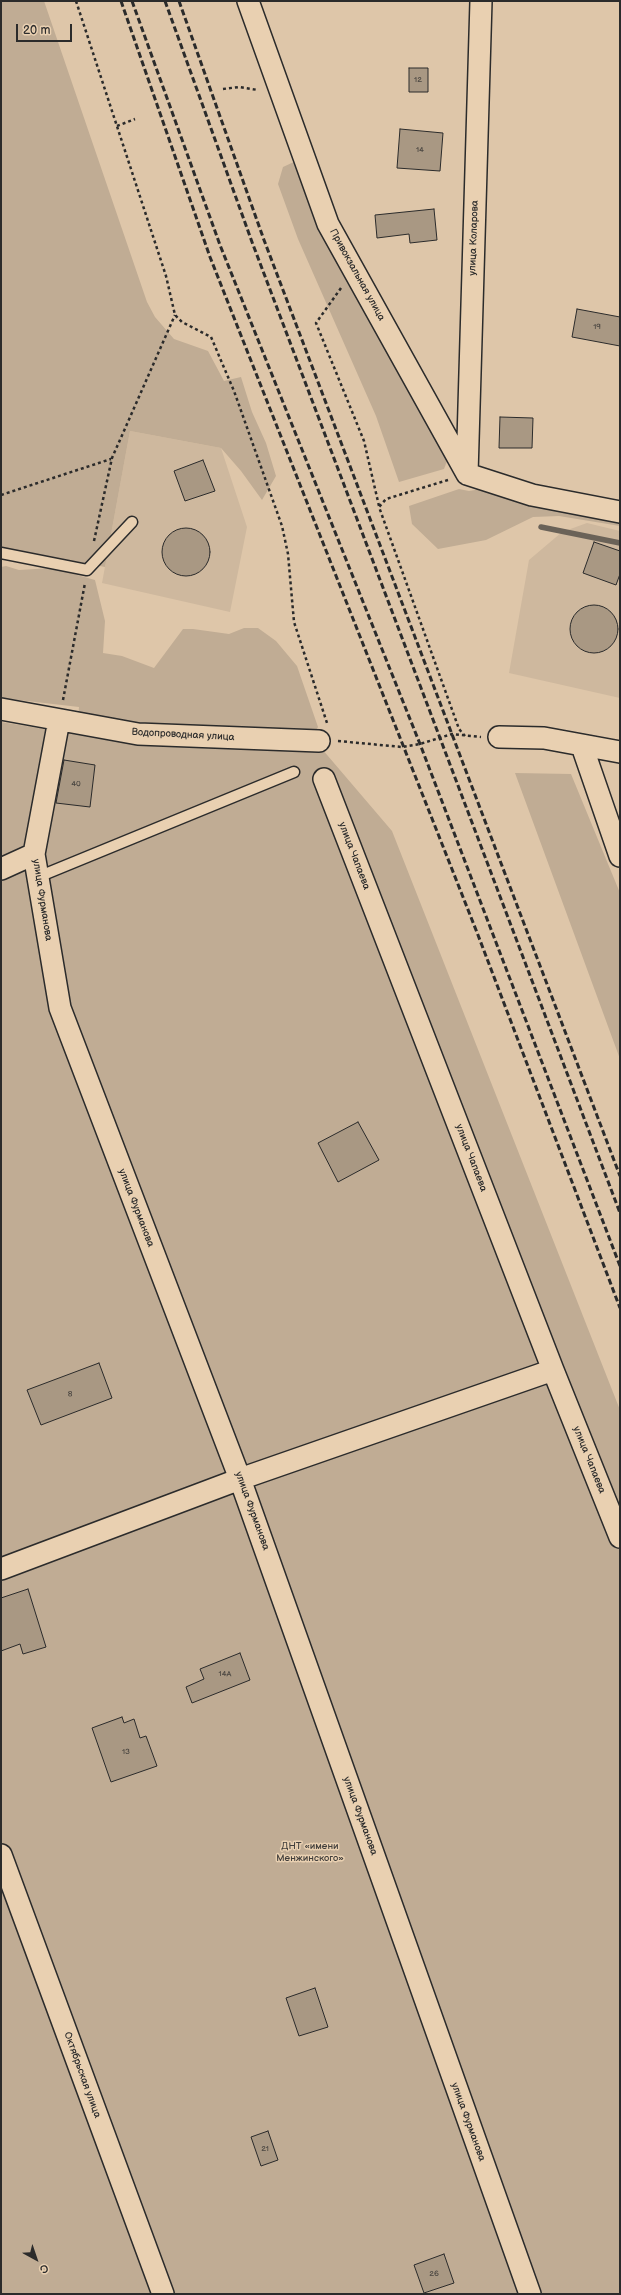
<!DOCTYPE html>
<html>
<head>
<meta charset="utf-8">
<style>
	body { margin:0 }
	#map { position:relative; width:621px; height:2295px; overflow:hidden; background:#dec6a9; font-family:"Balsamiq Sans",sans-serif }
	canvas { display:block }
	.frame { position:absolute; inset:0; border:2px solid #2b2b2b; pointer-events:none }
	.north { position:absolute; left:16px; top:2239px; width:40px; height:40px; -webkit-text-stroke:3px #e9d0b1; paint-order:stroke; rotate:140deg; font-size:11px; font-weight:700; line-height:16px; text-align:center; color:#2b2b2b }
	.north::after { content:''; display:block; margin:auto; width:14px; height:18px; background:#2b2b2b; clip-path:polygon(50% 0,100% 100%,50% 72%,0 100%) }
	.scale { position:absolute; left:16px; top:24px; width:56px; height:18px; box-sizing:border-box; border:2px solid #2b2b2b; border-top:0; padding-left:5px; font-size:12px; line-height:14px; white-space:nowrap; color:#2b2b2b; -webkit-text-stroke:3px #e9d0b1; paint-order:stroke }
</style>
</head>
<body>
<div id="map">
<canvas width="621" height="2295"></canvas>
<div class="frame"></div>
<div class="north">С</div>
<div class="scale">20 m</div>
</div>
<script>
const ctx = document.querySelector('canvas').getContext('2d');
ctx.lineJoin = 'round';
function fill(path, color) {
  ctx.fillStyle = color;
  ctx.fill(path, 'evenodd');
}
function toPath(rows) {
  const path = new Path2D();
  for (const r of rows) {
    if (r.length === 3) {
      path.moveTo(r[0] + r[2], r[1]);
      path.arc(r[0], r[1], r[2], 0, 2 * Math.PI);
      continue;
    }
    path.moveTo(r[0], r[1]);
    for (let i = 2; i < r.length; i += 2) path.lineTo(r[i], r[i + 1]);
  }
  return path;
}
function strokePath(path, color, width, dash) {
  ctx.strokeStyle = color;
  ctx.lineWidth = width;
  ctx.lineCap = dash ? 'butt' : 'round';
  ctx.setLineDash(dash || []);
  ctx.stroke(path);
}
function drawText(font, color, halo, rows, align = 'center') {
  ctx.font = font + ' "Balsamiq Sans",sans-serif';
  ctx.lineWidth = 3;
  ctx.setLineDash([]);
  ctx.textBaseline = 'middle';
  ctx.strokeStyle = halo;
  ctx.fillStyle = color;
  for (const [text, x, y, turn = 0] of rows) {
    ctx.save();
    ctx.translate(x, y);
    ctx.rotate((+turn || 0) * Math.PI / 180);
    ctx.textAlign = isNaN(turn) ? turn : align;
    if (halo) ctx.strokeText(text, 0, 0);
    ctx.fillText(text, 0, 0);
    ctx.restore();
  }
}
fill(toPath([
	[130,431,221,448,247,527,230,612,102,583],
	[587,523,620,531,620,698,509,673,529,560,562,532]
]), '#ceb89e');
fill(toPath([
	[1,1,44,1,147,302,155,317,174,339,208,351,224,381,241,377,252,412,266,443,276,476,262,500,241,471,221,448,130,431,105,567,1,547],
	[296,161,449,456,444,469,399,482,376,416,298,239,278,184,283,167],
	[459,489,469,491,481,489,620,519,620,526,559,516,533,517,486,540,438,549,412,524,409,506],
	[6,566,19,570,52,568,95,580,105,621,103,653,122,656,154,668,183,629,193,629,229,634,244,628,258,628,276,641,297,666,318,727,314,734,203,731,78,718,79,707,1,698,1,567],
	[1,722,136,744,322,749,392,831,620,1410,620,2294,1,2294],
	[515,773,571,774,620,893,620,1059]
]), '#c0ac94');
strokePath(toPath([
	[541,527,620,543]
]), '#6a6258', 5.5);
const building = toPath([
	[409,68,428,68,428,92,409,92,409,68],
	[400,129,443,133,440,171,397,168,400,129],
	[434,209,437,240,410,243,409,234,377,238,375,215,434,209],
	[577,309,620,317,620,346,572,337,577,309],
	[500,417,533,418,532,448,499,448,500,417],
	[203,460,215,491,185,501,174,471,203,460],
	[186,552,24],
	[594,542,620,551,620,574,616,585,583,573,594,542],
	[594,629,24],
	[64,760,95,765,90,807,56,803,64,760],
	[358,1122,379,1160,338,1182,318,1143,358,1122],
	[99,1363,112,1398,41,1425,27,1390,99,1363],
	[28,1589,46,1647,23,1654,20,1644,1,1651,1,1598,28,1589],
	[240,1653,250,1680,192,1703,186,1687,204,1679,200,1669,240,1653],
	[122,1717,124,1723,134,1719,140,1738,146,1736,157,1766,111,1782,92,1728,122,1717],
	[315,1988,328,2027,299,2036,286,1998,315,1988],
	[268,2131,278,2160,261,2166,251,2137,268,2131],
	[444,2254,454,2283,424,2293,414,2265,444,2254]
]);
fill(building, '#a99883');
strokePath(building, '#2b2b2b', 1);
const service = toPath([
	[1,553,87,570,132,522],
	[38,877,294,772]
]);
const minor = toPath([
	[248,1,328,224,467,474,532,495,620,512],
	[467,474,481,1],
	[1,709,138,734,319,741],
	[59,720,34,854,60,1008,240,1479,530,2294],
	[499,737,544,738,620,752],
	[582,746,620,856],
	[324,779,553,1370,620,1537],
	[1,869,34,854],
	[1,1569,240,1479,553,1370],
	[1,1855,163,2294]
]);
strokePath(service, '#2b2b2b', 13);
strokePath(minor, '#2b2b2b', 24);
strokePath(toPath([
	[76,1,166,276,175,315,182,322,211,337,234,391,282,526,288,554,294,622,327,723],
	[223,89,239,87,258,90],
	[117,126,135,119],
	[341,288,316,323,364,441,379,506],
	[448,480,386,499,379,507,459,729,465,736],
	[1,495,111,459],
	[94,541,112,458,175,315],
	[63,700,85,583],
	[338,741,402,747,420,744,452,734,481,737]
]), '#2b2b2b', 2.5, [3, 3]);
strokePath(service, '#e9d0b1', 10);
strokePath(minor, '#e9d0b1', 21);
strokePath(toPath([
	[121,1,210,257,478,935,620,1308],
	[132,1,220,245,420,744,620,1266],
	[165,1,252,242,620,1213],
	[179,1,264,240,620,1176]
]), '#2b2b2b', 3, [6, 3]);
drawText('8px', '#4a4641', null, [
	["12",418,80],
	["14",420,150],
	["19",597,327],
	["40",76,784],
	["8",70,1394],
	["14А",225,1674],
	["13",126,1752],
	["21",265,2149],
	["26",434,2274]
]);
drawText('10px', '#2b2b2b', '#e9d0b1', [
	["улица Коларова",474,238,-88],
	["Привокзальная улица",357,275,61],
	["Водопроводная улица",183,735,3],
	["улица Чапаева",354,856,69],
	["улица Фурманова",42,900,81],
	["улица Чапаева",471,1158,69],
	["улица Фурманова",136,1208,69],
	["улица Чапаева",589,1460,68],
	["улица Фурманова",252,1511,70],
	["улица Фурманова",360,1816,70],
	["Октябрьская улица",82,2075,70],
	["улица Фурманова",468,2122,70]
]);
drawText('10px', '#413e3b', '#e9d0b1', [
	["ДНТ «имени",310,1846],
	["Менжинского»",310,1858]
]);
</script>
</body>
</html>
